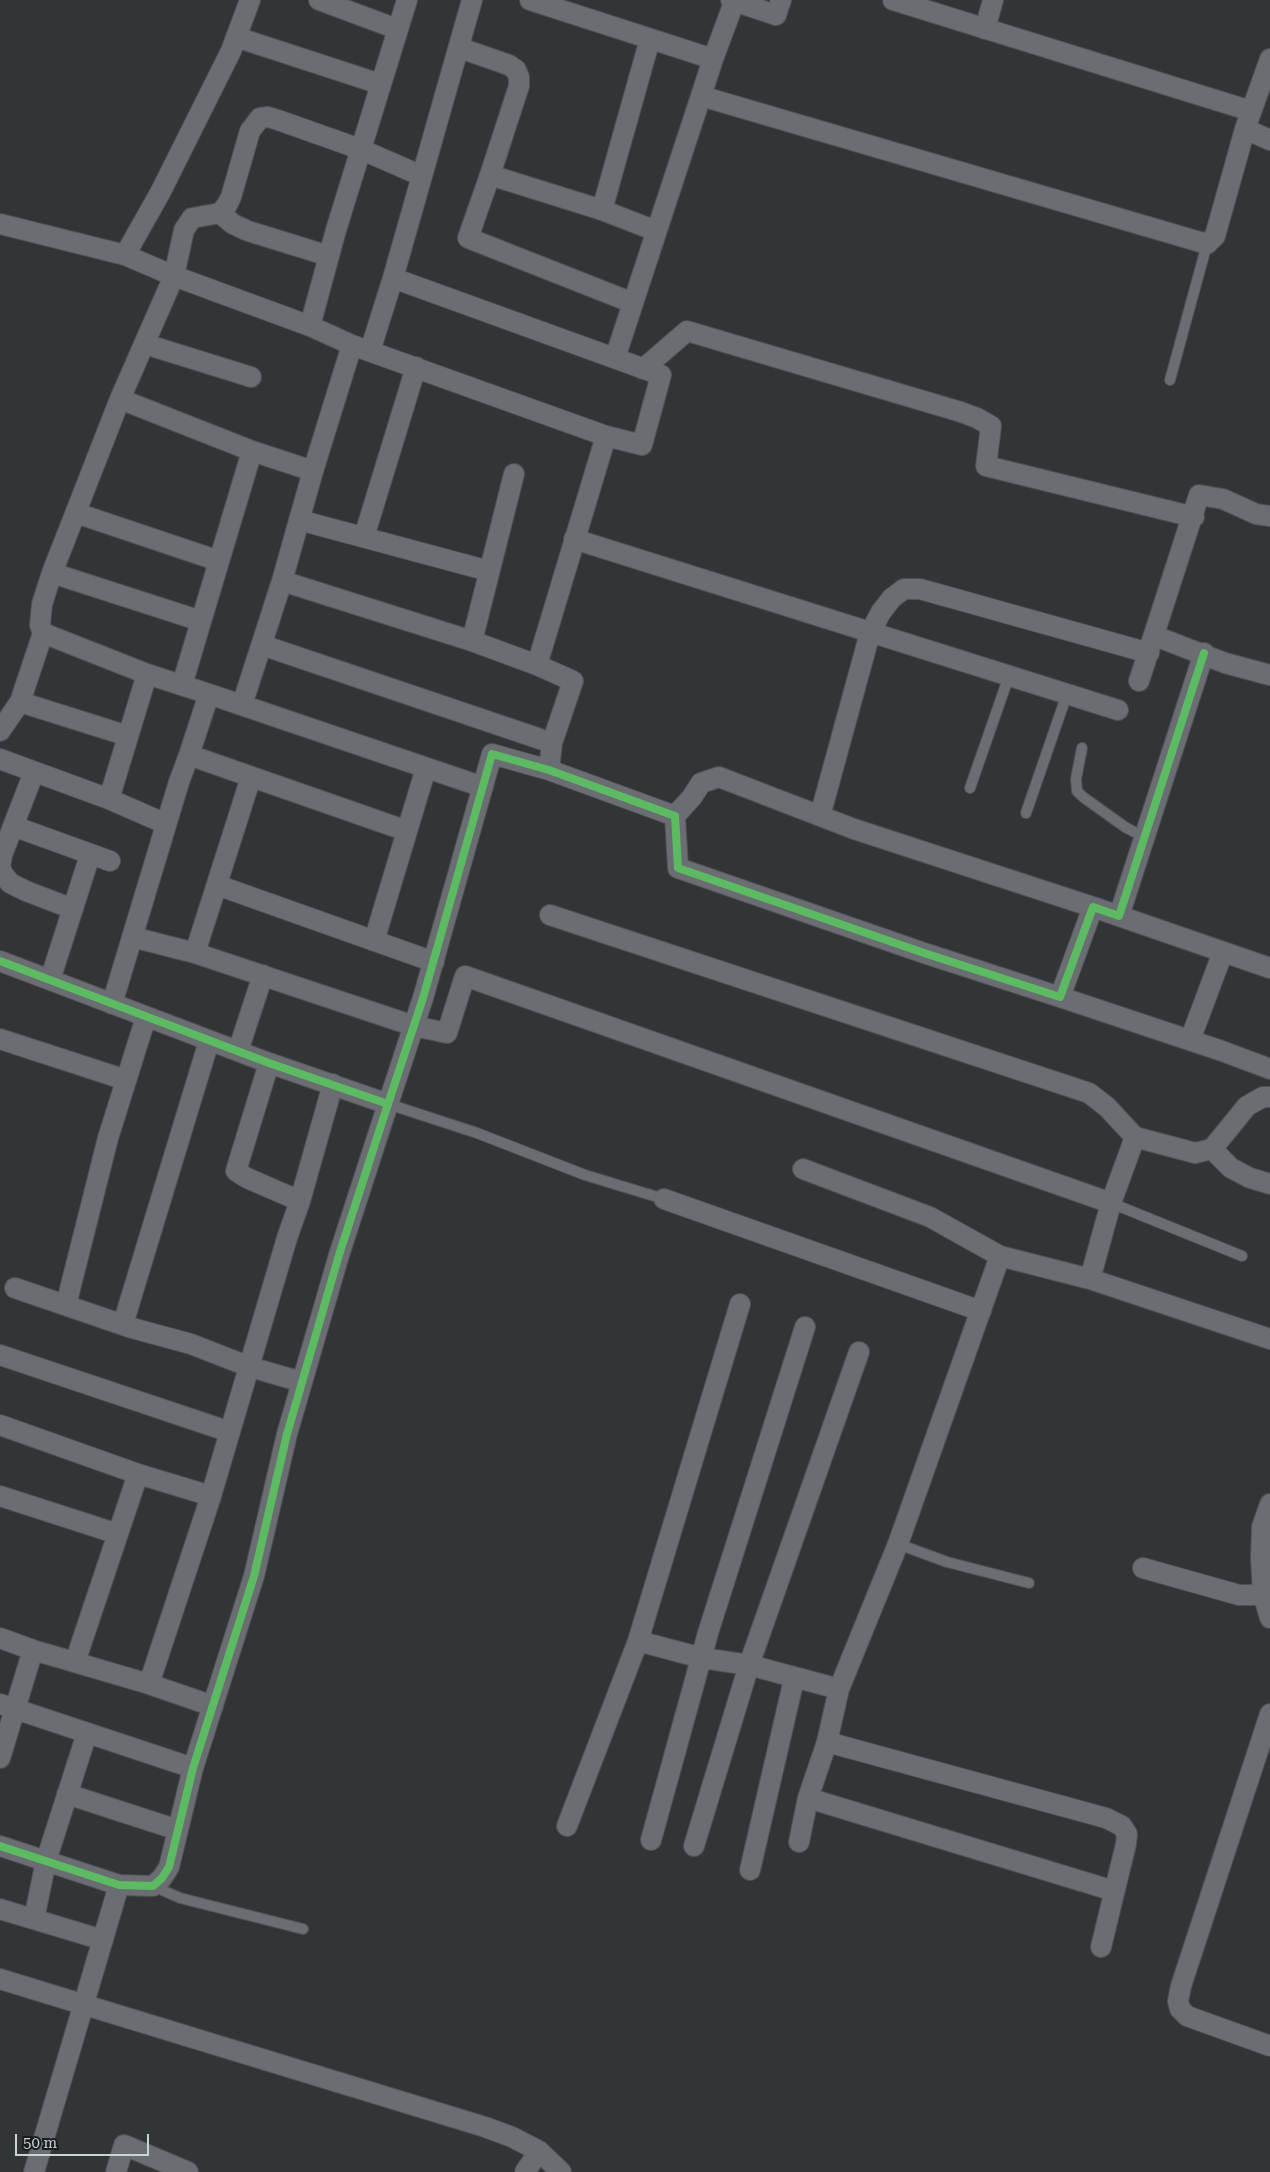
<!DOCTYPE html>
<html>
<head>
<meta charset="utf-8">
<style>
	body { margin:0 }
	#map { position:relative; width:1270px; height:2172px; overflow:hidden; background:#323537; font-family:"Roboto Serif",serif }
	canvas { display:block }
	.scale { position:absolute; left:15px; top:2134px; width:134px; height:22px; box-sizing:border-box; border:2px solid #cdd2d4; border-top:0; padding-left:6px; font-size:15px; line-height:18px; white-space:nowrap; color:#cdd2d4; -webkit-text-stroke:4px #1a1d1f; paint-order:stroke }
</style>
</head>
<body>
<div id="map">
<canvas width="1270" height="2172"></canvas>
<div class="scale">50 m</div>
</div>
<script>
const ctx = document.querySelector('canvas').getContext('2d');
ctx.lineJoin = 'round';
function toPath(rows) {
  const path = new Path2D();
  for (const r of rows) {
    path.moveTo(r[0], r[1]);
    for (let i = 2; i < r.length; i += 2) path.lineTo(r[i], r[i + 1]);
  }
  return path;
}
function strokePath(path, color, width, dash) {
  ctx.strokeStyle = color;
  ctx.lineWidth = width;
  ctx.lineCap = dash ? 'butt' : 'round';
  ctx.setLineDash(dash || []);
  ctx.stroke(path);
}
const lane = toPath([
	[1170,380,1207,244],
	[1082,748,1076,779,1077,791,1083,797,1125,827,1144,837],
	[970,788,1009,676],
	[1026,813,1067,694],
	[388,1104,477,1133,585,1175,664,1199],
	[1111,1203,1242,1256],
	[898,1544,947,1562,1029,1583],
	[153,1886,180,1898,303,1929]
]);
const street = toPath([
	[319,0,397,29],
	[530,0,713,59,701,96],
	[731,0,776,15,781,0],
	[893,0,1251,111],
	[985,29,993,0],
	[236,37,380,84],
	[460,48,509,65,516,70,519,77,519,86,490,175],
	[713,59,735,0],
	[1245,129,1270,140],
	[602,210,650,39],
	[220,213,233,224,248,231,329,256],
	[0,224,125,255,160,193,231,51,250,0],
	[125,255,174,276,310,326,352,345,606,436,642,445,661,375,393,278,472,0],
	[633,303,468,238,490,175,602,210,656,231],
	[310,326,336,230,407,0],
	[145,344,251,377],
	[352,345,313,471,282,581,472,641,537,665],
	[370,351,393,278],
	[615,358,701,96,1207,244,1215,236,1245,129,1270,59],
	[643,369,687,331,961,412,977,418,991,426,986,466,1194,517],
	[313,471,252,451,120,399,174,276,184,230,192,218,220,213,227,205,231,197,250,131,260,118,268,117,278,120,360,149,422,176],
	[76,513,219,561],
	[299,520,489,571],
	[364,537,416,367],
	[574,539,1118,710],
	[52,573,201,621],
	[43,633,147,674,209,694,189,755,179,782,112,1004],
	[1155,636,1225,663,1270,675],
	[472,641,514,474],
	[262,645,552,743],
	[1139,681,1199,495,1223,499,1256,514,1270,516],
	[182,685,252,451],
	[209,694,483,787],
	[20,702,128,736],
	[242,705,282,581],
	[0,731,20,702,43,633,40,625,42,604,52,573,120,399],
	[189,755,407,831],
	[0,759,109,799,166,824],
	[549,770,552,743,573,681,537,665,606,436],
	[34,772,2,855,0,867,3,874,10,883,26,891,73,909],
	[109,799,147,674],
	[675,816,692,797,701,783,719,777,854,829,1093,907],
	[820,816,870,633,881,612,892,598,904,589,920,589,1149,653],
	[13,826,110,861],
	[217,885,434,962],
	[550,915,1089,1093,1107,1107,1135,1137],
	[1119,916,1270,968],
	[132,937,195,953,414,1026,447,1033,465,976,1111,1203],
	[374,941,426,768],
	[195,953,251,777],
	[0,961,269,1063,388,1104,339,1255,287,1434,254,1576,193,1768,169,1867,162,1878,153,1886,119,1885,0,1846],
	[50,980,90,855],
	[1060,997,1222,1051,1270,1069],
	[0,1039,126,1080],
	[1190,1040,1223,952],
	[238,1051,263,975],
	[388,1104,423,998,492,754,549,770,675,816,678,868,924,953,1060,997,1093,907,1119,916,1204,653],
	[1212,1149,1231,1168,1250,1178,1270,1184],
	[803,1169,930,1217,1000,1256],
	[664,1199,981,1311],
	[300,1201,333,1084],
	[1090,1279,1270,1339],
	[15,1288,132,1328,191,1344,250,1367,302,1382],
	[66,1305,108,1138,146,1017],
	[123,1324,209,1041],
	[0,1355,230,1432],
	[0,1425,138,1474],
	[0,1496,118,1534],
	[211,1496,287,1238,300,1201,247,1178,236,1171,269,1063],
	[1270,1504,1262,1527,1261,1558,1263,1594,1270,1618],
	[1143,1568,1239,1595,1270,1595],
	[0,1638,33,1650,0,1758],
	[638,1641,702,1658,749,1665,839,1689],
	[33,1650,149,1684,211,1496,138,1474,75,1662],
	[149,1684,213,1706],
	[0,1704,193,1768],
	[1270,1714,1181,1986,1178,2001,1180,2009,1187,2016,1270,2046],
	[827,1742,1106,1818,1122,1826,1127,1834,1126,1844,1101,1947],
	[67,1794,178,1830],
	[808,1798,1114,1891],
	[567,1826,638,1641,740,1304],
	[651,1840,708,1633,805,1327],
	[799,1842,808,1798,827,1742,839,1689,898,1544,1000,1256,1090,1279,1111,1203,1135,1137,1195,1153,1212,1149,1247,1106,1263,1097,1270,1097],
	[694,1846,749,1665,859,1352],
	[750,1870,794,1679],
	[0,1909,103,1940],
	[34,1919,46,1861,87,1733],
	[0,1979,485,2127,512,2137,539,2151],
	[34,2172,119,1885],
	[116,2172,124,2145,188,2172],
	[525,2172,539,2151,561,2172]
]);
strokePath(lane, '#4f5152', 12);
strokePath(street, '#4f5152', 22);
strokePath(lane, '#6a6d71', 10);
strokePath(street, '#6a6d71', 20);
strokePath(toPath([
	[0,961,269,1063,388,1104,339,1255,287,1434,254,1576,193,1768,169,1867,162,1878,153,1886,119,1885,0,1846],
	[388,1104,423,998,492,754,549,770,675,816,678,868,924,953,1060,997,1093,907,1119,916,1204,653]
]), '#5cba63', 8);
</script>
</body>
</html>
